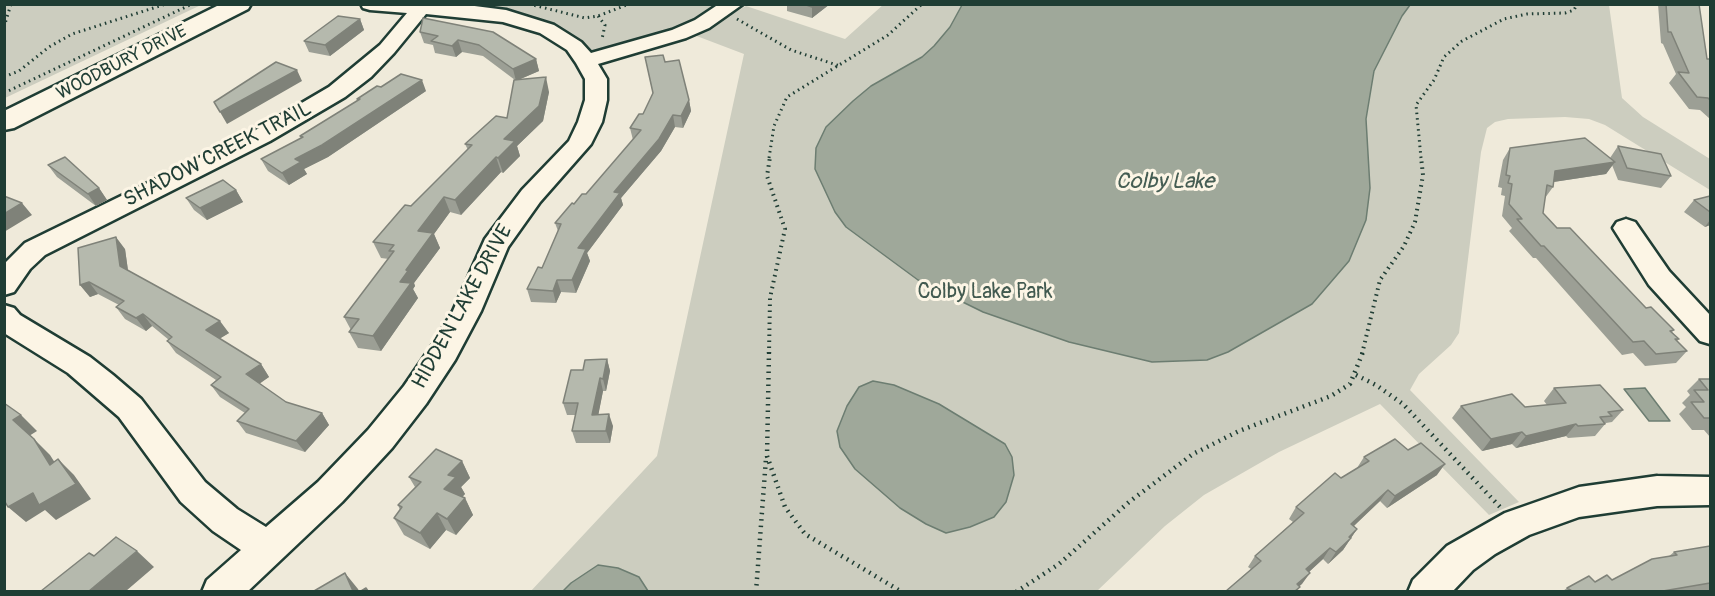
<!DOCTYPE html>
<html>
<head>
<meta charset="utf-8">
<style>
	body { margin:0 }
	#map { position:relative; width:1715px; height:596px; overflow:hidden; background:#efeada; font-family:Pangolin,sans-serif }
	canvas { display:block }
	.frame { position:absolute; inset:0; border:6px solid #1f3d34; pointer-events:none }
</style>
</head>
<body>
<div id="map">
<canvas width="1715" height="596"></canvas>
<div class="frame"></div>
</div>
<script>
const ctx = document.querySelector('canvas').getContext('2d');
ctx.lineJoin = 'round';
function fill(path, color) {
  ctx.fillStyle = color;
  ctx.fill(path, 'evenodd');
}
function toPath(rows) {
  const path = new Path2D();
  for (const r of rows) {
    path.moveTo(r[0], r[1]);
    for (let i = 2; i < r.length; i += 2) path.lineTo(r[i], r[i + 1]);
  }
  return path;
}
function strokePath(path, color, width, dash) {
  ctx.strokeStyle = color;
  ctx.lineWidth = width;
  ctx.lineCap = dash ? 'butt' : 'round';
  ctx.setLineDash(dash || []);
  ctx.stroke(path);
}
function drawText(font, color, halo, rows, align = 'center') {
  ctx.font = font + ' Pangolin,sans-serif';
  ctx.lineWidth = 6;
  ctx.setLineDash([]);
  ctx.textBaseline = 'middle';
  ctx.strokeStyle = halo;
  ctx.fillStyle = color;
  for (const [text, x, y, turn = 0] of rows) {
    ctx.save();
    ctx.translate(x, y);
    ctx.rotate((+turn || 0) * Math.PI / 180);
    ctx.textAlign = isNaN(turn) ? turn : align;
    if (halo) ctx.strokeText(text, 0, 0);
    ctx.fillText(text, 0, 0);
    ctx.restore();
  }
}
fill(toPath([
	[5,4,201,4,201,5,5,98],
	[884,4,1609,5,1622,98,1643,117,1710,159,1710,190,1605,125,1589,119,1565,117,1508,119,1495,122,1487,128,1481,152,1459,333,1451,345,1419,374,1410,390,1519,502,1489,515,1380,404,1279,452,1204,495,1165,526,1097,591,530,592,657,456,744,54,694,35,746,6,845,39],
	[459,5,723,5,699,19,671,31,596,51,590,50,560,28,535,17,497,8]
]), '#cccdbf');
const water = toPath([
	[962,5,1410,5,1402,16,1374,71,1366,119,1370,188,1366,220,1349,261,1312,304,1228,352,1207,360,1152,362,1069,342,983,312,918,280,846,227,835,212,815,169,816,148,826,127,853,101,871,86,922,57,934,46,950,27,962,5],
	[873,381,894,385,939,404,1005,444,1012,457,1014,475,1006,502,994,517,970,527,946,533,926,524,900,508,855,469,840,447,837,431,847,406,859,387,873,381],
	[1645,388,1670,421,1649,421,1624,389,1645,388],
	[598,565,618,568,639,577,648,591,563,591,571,583,598,565]
]);
fill(water, '#9fa89a');
strokePath(water, '#6c7d71', 1.5);
const minor = toPath([
	[361,4,459,4,506,10,554,25,581,42,591,53,672,30,695,20,719,4,743,4,709,28,686,38,598,64,607,79,607,100,602,122,591,144,540,202,508,247,481,311,455,360,426,404,392,448,342,502,247,592,202,592,207,580,241,550,213,531,181,502,119,417,68,373,4,333,4,305,14,308,20,315,90,357,113,375,141,399,205,482,237,509,266,527,318,482,368,430,404,386,433,344,453,311,485,239,522,190,569,141,578,122,585,100,585,79,576,63,567,50,540,33,503,22,426,14,394,53,371,77,345,97,270,141,45,255,30,269,14,292,4,295,4,264,25,243,254,131,329,87,380,45,407,13,370,10,363,8,361,4],
	[1626,219,1635,222,1669,271,1710,315,1710,344,1700,341,1649,285,1613,228,1617,222,1626,219],
	[1657,476,1710,477,1710,505,1657,506,1579,517,1529,535,1495,554,1473,570,1452,592,1408,592,1413,580,1447,546,1505,513,1579,487,1657,476]
]);
const major = toPath([
	[221,4,251,4,248,9,14,128,4,130,4,111,221,4]
]);
strokePath(minor, '#1f3d34', 5);
strokePath(major, '#1f3d34', 5);
strokePath(toPath([
	[529,4,585,18,598,16,629,4],
	[598,16,605,25,602,39],
	[737,19,791,50,840,66],
	[4,27,11,4],
	[4,77,19,71,49,47,72,34,166,4],
	[4,93,192,4],
	[769,158,774,126,787,97,888,35,922,4],
	[1421,158,1416,105,1434,80,1444,57,1462,41,1504,19,1527,14,1565,13,1574,10,1577,4]
]), '#1f3d34', 3, [1.5, 4]);
strokePath(toPath([
	[769,354,770,298,785,229,767,176,770,157],
	[1362,354,1380,280,1404,246,1415,222,1423,175,1421,157]
]), '#1f3d34', 4, [1.5, 4.5]);
strokePath(toPath([
	[769,352,767,456,785,507,805,534,902,592],
	[1356,375,1376,385,1403,404,1500,507],
	[756,592,766,458],
	[1016,592,1059,564,1129,502,1193,454,1239,431,1331,396,1350,384,1363,352]
]), '#1f3d34', 4.5, [1.5, 5]);
fill(minor, '#fcf5e5');
fill(major, '#fcf5e5');
fill(toPath([
	[787,4,830,4,812,18,787,11],
	[1658,4,1699,4,1707,59,1710,59,1710,119,1700,110,1689,109,1669,83,1676,74,1663,44,1661,43],
	[423,18,536,59,539,71,520,79,549,92,543,121,517,146,520,156,503,173,501,172,461,215,450,212,434,234,440,248,414,283,415,286,413,289,418,298,381,351,358,348,349,332,351,330,344,317,389,259,381,258,373,242,468,150,465,144,507,118,515,80,483,56,462,52,456,57,435,53,433,45,424,43,420,32],
	[360,19,364,30,330,56,309,52,304,41],
	[645,57,665,62,689,100,691,111,683,128,675,127,661,151,621,198,623,205,587,253,590,261,576,293,561,292,556,303,531,302,527,289,542,268,558,231,555,223,574,204,586,194,633,140,630,128,643,114,653,94],
	[381,87,426,91,328,157,304,169,307,174,289,185,268,171,261,159,301,139,300,136,358,100,357,99],
	[1618,146,1671,176,1661,188,1618,180,1612,165,1606,174,1553,182,1553,187,1545,198,1543,213,1557,228,1646,308,1674,330,1672,332,1679,339,1677,341,1687,351,1676,363,1645,366,1633,353,1622,355,1536,258,1533,258,1509,231,1512,228,1502,216,1505,196,1501,195,1502,188,1498,187,1503,160,1510,148,1610,158],
	[48,165,99,188,107,200,96,206,57,177],
	[236,190,243,202,207,220,194,210,186,198],
	[1710,196,1710,225,1705,227,1684,212,1694,200],
	[125,249,128,270,229,333,219,339,261,364,269,377,259,383,286,402,322,413,329,425,305,452,246,433,237,421,245,413,220,397,211,385,216,380,176,353,167,341,169,340,152,326,146,331,125,319,116,307,119,305,98,294,90,297,80,285],
	[607,359,610,371,606,391,603,391,598,415,613,426,610,443,576,443,572,431,576,415,567,415,563,403],
	[1699,379,1710,379,1710,437,1704,430,1692,430,1679,414,1686,407,1682,403,1690,395,1687,391],
	[1554,388,1623,410,1612,422,1606,423,1595,436,1568,438,1566,436,1516,448,1512,444,1482,451,1452,418,1461,406,1525,407,1547,405,1544,401],
	[1364,457,1437,475,1387,508,1380,501,1354,526,1357,529,1343,550,1328,564,1323,559,1309,572,1310,573,1299,586,1300,587,1297,591,1226,591,1251,569,1248,567,1255,556,1293,522,1289,519,1296,507,1357,468],
	[462,461,470,478,461,487,465,494,462,497,465,498,473,515,456,535,446,530,430,549,404,535,394,518,400,510,398,505,415,487,409,477],
	[1710,546,1710,591,1563,591,1567,588,1595,582,1612,580,1668,557,1674,552]
]), '#9c9f95');
fill(toPath([
	[815,4,830,4,812,18,812,7],
	[360,19,364,30,330,56,325,45],
	[458,40,462,52,456,57,452,46],
	[536,59,539,71,516,81,513,69],
	[297,70,302,81,227,124,220,112],
	[546,77,549,92,543,121,517,146,520,156,503,173,498,158,504,139],
	[422,80,426,91,328,157,304,169,307,174,289,185,282,173,295,159],
	[689,100,691,111,683,128,681,116],
	[673,115,675,127,661,151,621,198,623,205,587,253,590,261,576,293,572,280,578,248,614,192],
	[496,157,501,172,461,215,455,200],
	[1615,162,1606,174,1547,183,1555,171],
	[99,188,107,200,96,206,88,194],
	[236,190,243,202,207,220,200,208],
	[444,197,450,212,434,234,440,248,414,283,415,286,413,289,418,298,381,351,373,336,406,270,418,231],
	[22,203,32,215,4,232,4,214],
	[1710,220,1710,225,1705,227],
	[116,237,125,249,129,278,120,266],
	[557,280,561,292,556,303,553,291],
	[89,282,98,294,90,297,80,285],
	[143,314,152,326,146,331,136,318],
	[220,321,229,333,214,342,206,330],
	[607,359,610,371,606,391,603,379],
	[261,364,269,377,255,387,246,374],
	[600,378,603,391,596,427,592,415],
	[322,413,329,425,305,452,296,441],
	[609,414,613,426,610,443,606,431],
	[21,415,37,431,29,436,13,420],
	[1576,424,1566,436,1516,448,1526,436],
	[1522,432,1512,444,1482,451,1491,439],
	[34,439,50,455,66,480,50,465],
	[58,459,74,475,91,499,56,520,45,510,26,522,8,507],
	[462,461,470,478,461,487,465,494,453,506,444,489,448,475],
	[1445,464,1437,475,1387,508,1395,496],
	[1388,490,1380,501,1343,536,1351,524],
	[465,498,473,515,456,535,447,519],
	[437,513,446,530,430,549,420,533],
	[1357,529,1343,550,1328,564,1336,552,1349,537],
	[1330,548,1323,559,1299,581,1306,569],
	[137,551,154,567,126,591,89,591],
	[345,573,358,589,359,591,353,591],
	[1310,573,1302,584,1294,591,1297,584]
]), '#7f8279');
const building = toPath([
	[803,4,815,4,812,7,803,4],
	[1666,4,1699,4,1707,59,1710,59,1710,100,1708,98,1697,97,1678,72,1689,73,1671,32,1668,32,1666,4],
	[338,16,360,19,325,45,304,41,338,16],
	[423,18,493,32,536,59,513,69,479,45,458,40,452,46,431,41,438,36,420,32,423,18],
	[663,55,665,62,679,60,689,100,681,116,673,115,659,139,614,192,620,193,578,248,586,249,572,280,557,280,553,291,527,289,538,267,542,268,561,224,555,223,572,203,574,204,582,194,586,194,641,130,630,128,639,114,643,114,653,93,645,57,663,55],
	[276,62,297,70,220,112,214,102,276,62],
	[401,74,422,80,322,145,295,159,301,162,282,173,261,159,303,137,300,136,360,99,357,99,377,86,381,87,401,74],
	[546,77,539,106,504,139,515,141,498,158,496,157,455,200,444,197,418,231,433,233,406,270,408,271,400,282,411,283,373,336,349,332,359,319,344,317,394,251,389,251,394,245,373,242,405,205,411,206,472,145,465,144,496,116,507,118,514,80,546,77],
	[1585,138,1615,162,1555,171,1553,187,1547,185,1543,213,1557,228,1570,228,1646,308,1651,307,1674,330,1670,331,1679,339,1675,339,1687,351,1656,354,1644,341,1633,342,1544,246,1541,246,1517,219,1522,219,1509,204,1512,184,1508,183,1510,176,1506,175,1510,148,1585,138],
	[1618,146,1661,154,1671,176,1627,168,1618,146],
	[65,157,99,188,88,194,48,165,65,157],
	[223,180,236,190,200,208,186,198,223,180],
	[4,196,22,203,4,214,4,196],
	[1710,196,1710,212,1694,200,1710,196],
	[116,237,120,266,220,321,206,330,261,364,246,374,286,402,322,413,296,441,237,421,249,409,211,385,221,377,167,341,172,337,143,314,136,318,116,307,124,301,89,282,80,285,78,248,116,237],
	[607,359,603,379,600,378,592,415,609,414,606,431,572,431,578,403,563,403,571,370,583,370,585,360,607,359],
	[1699,379,1710,379,1710,418,1704,418,1691,402,1704,402,1694,390,1708,390,1699,379],
	[1600,385,1623,410,1608,412,1612,416,1600,417,1605,424,1578,426,1576,424,1526,436,1522,432,1491,439,1461,406,1512,394,1525,407,1566,403,1554,388,1600,385],
	[4,403,21,415,13,420,34,439,50,465,58,459,76,484,39,505,33,493,8,507,4,500,4,403],
	[1395,439,1408,450,1421,443,1445,464,1395,496,1388,490,1351,524,1357,529,1349,537,1351,538,1336,552,1330,548,1306,569,1310,573,1297,584,1300,587,1295,591,1226,591,1261,561,1255,556,1304,513,1296,507,1335,473,1341,478,1369,461,1364,457,1395,439],
	[436,449,462,461,448,475,456,477,444,489,465,498,447,519,437,513,420,533,394,518,402,507,398,505,421,482,409,477,436,449],
	[116,537,137,551,89,591,41,591,89,553,94,556,116,537],
	[1710,546,1710,583,1663,591,1572,591,1567,588,1589,576,1595,582,1607,575,1612,580,1652,559,1677,555,1674,552,1710,546],
	[345,573,353,591,314,591,345,573],
	[366,588,368,591,361,591,366,588]
]);
fill(building, '#b5b9ad');
strokePath(building, '#7f8279', 1.5);
drawText('18px', '#1f3d34', '#fcf5e5', [
	["WOODBURY DRIVE",122,63,-27]
]);
drawText('21px', '#1f3d34', '#fcf5e5', [
	["SHADOW CREEK TRAIL",218,155,-27],
	["HIDDEN LAKE DRIVE",463,307,-61]
]);
drawText('21px', '#425a50', '#fcf5e5', [
	["Colby Lake Park",985,293]
]);
drawText('italic 22px', '#455d53', '#fcf5e5', [
	["Colby Lake",1165,182]
]);
</script>
</body>
</html>
